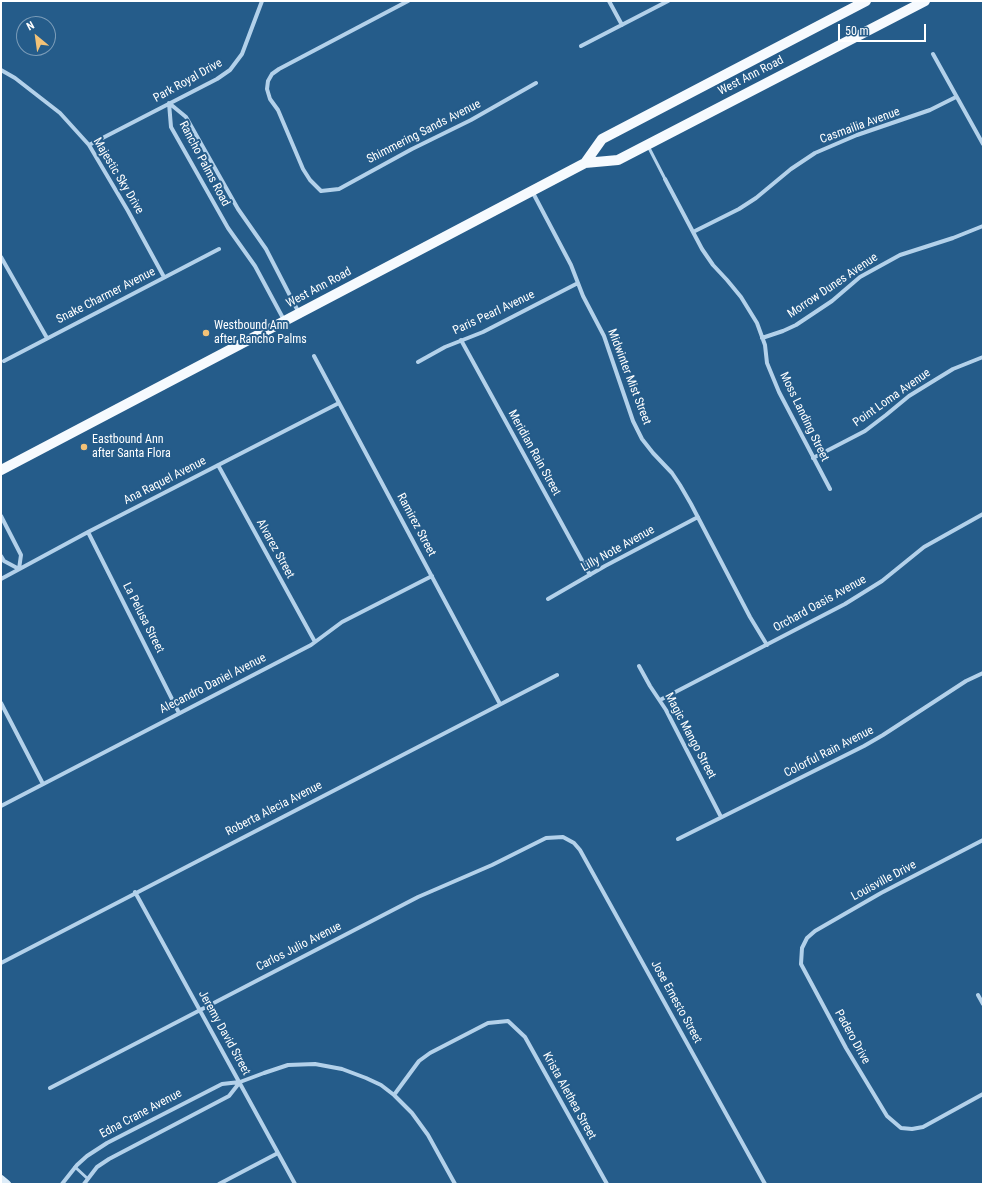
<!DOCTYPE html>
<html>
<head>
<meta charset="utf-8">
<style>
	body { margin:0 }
	#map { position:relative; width:984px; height:1185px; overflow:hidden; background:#255c8a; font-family:"Roboto Condensed",sans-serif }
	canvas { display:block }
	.frame { position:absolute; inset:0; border:2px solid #fff; pointer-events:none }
	.north { position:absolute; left:16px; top:16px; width:40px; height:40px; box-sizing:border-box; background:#255c8a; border:1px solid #7c9db9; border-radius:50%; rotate:331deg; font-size:11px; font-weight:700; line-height:16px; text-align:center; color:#fff }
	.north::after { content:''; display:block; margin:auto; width:14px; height:18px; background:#f3c277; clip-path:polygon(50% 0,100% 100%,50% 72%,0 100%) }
	.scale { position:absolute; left:838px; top:24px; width:88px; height:18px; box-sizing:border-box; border:2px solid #fff; border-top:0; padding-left:5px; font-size:12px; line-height:14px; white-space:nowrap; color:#fff; -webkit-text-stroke:3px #255c8a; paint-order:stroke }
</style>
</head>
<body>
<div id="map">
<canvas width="984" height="1185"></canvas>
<div class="frame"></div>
<div class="north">N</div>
<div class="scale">50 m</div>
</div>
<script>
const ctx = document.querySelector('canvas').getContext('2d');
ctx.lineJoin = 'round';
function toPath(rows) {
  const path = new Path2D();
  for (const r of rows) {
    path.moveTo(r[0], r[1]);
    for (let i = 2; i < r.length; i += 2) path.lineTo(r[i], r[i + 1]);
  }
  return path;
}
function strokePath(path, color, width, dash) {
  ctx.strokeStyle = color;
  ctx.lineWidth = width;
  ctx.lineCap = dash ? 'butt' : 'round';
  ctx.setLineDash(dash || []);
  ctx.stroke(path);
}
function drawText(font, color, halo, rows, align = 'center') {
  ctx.font = font + ' "Roboto Condensed",sans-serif';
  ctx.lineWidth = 4;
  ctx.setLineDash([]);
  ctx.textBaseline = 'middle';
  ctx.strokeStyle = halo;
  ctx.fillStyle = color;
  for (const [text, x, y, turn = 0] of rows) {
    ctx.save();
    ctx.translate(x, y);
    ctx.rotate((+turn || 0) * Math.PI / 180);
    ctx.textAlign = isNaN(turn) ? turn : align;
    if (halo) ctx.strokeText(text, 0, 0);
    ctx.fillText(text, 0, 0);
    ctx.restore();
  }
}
strokePath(toPath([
	[648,146,665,179],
	[75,1167,88,1179]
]), '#b3d1ea', 3);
strokePath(toPath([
	[408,1,279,69,272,74,268,81,267,89,270,99,278,110,303,169,310,180,321,191,339,189,412,149,471,120,536,83],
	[609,1,622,25],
	[581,46,668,1],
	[933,54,983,144],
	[1,70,15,78,60,113,89,145,128,211,164,277],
	[169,103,186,117,238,209,266,249,299,313],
	[169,103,171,127,228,228,255,266,284,320],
	[89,145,217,79,230,70,242,54,262,1],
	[665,179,702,249,713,265,727,280,741,297,757,323,765,345,767,363,779,392,830,489],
	[532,191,571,265,583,296,604,336,633,421,642,439,653,453,672,473,680,485,691,504,750,617,767,645],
	[693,232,739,209,756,198,791,169,815,153,857,135,930,110,956,97],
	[1,257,47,338],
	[762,338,783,331,796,325,832,301,860,277,900,255,953,238,983,226],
	[461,340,590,575],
	[314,356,500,704],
	[4,361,219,249],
	[418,362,445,347,483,332,578,283],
	[813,458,865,431,886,415,909,396,935,380,953,369,983,357],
	[218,465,315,642],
	[1,516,21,555,19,569,4,561,1,556],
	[88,532,179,713],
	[1,579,88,532,339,403],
	[548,599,605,566,698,517],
	[639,666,650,686,666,710,721,817],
	[660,700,845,604,882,581,924,547,983,514],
	[1,703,43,784],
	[1,806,311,645,342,622,432,576],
	[678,839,864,746,883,735,966,681,983,673],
	[983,840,881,893,815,931,807,938,802,948,801,964,846,1048,887,1116,901,1128,912,1129,923,1127,983,1094],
	[135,892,295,1184],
	[1,963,557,675],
	[978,995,983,1004],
	[50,1088,418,897,492,865,546,838,563,837,574,843,580,850,765,1184],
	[394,1095,419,1061,430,1053,488,1023,508,1021,525,1037,607,1184],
	[62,1184,77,1165,87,1156,107,1143,222,1084,240,1082,264,1073,288,1065,315,1064,342,1069,366,1078,381,1085,394,1095,412,1113,428,1135,455,1184],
	[84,1184,97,1167,109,1159,229,1096,240,1082],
	[219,1184,278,1153]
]), '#b3d1ea', 4);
strokePath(toPath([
	[1,1179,7,1184]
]), '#ddecf8', 8);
strokePath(toPath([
	[585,163,602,139,866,1],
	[1,470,585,163,618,160,925,1]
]), '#f6fafe', 10);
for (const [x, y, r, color] of [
	[206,333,4,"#f3c277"],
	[84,447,4,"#f3c277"]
]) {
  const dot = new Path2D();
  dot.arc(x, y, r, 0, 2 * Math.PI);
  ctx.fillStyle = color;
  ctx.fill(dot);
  strokePath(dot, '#255c8a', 1.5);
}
drawText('12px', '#fff', '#255c8a', [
	["West Ann Road",751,76,-27],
	["Park Royal Drive",188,81,-29],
	["Casmailia Avenue",860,126,-20],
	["Shimmering Sands Avenue",424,132,-27],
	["Rancho Palms Road",204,164,62],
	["Majestic Sky Drive",118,176,59],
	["Morrow Dunes Avenue",833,286,-34],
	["West Ann Road",319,288,-28],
	["Snake Charmer Avenue",106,296,-27],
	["Paris Pearl Avenue",494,313,-25],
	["Midwinter Mist Street",629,377,69],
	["Point Loma Avenue",892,398,-35],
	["Moss Landing Street",804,417,64],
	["Meridian Rain Street",534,453,61],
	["Ana Raquel Avenue",165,481,-27],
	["Ramirez Street",416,525,62],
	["Alvarez Street",275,549,61],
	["Lilly Note Avenue",618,549,-29],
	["Orchard Oasis Avenue",820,604,-29],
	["La Pelusa Street",143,618,63],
	["Alecandro Daniel Avenue",213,684,-27],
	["Magic Mango Street",690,736,62],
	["Colorful Rain Avenue",829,752,-27],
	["Roberta Alecia Avenue",274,809,-27],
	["Louisville Drive",884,881,-28],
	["Carlos Julio Avenue",299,947,-27],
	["Jose Ernesto Street",676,1002,61],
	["Jeremy David Street",224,1033,61],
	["Padero Drive",852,1037,61],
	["Krista Alethea Street",569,1096,61],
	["Edna Crane Avenue",141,1114,-28]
]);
drawText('12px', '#fff', '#255c8a', [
	["Westbound Ann",214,326],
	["after Rancho Palms",214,340],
	["Eastbound Ann",92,440],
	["after Santa Flora",92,454]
], 'left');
</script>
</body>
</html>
